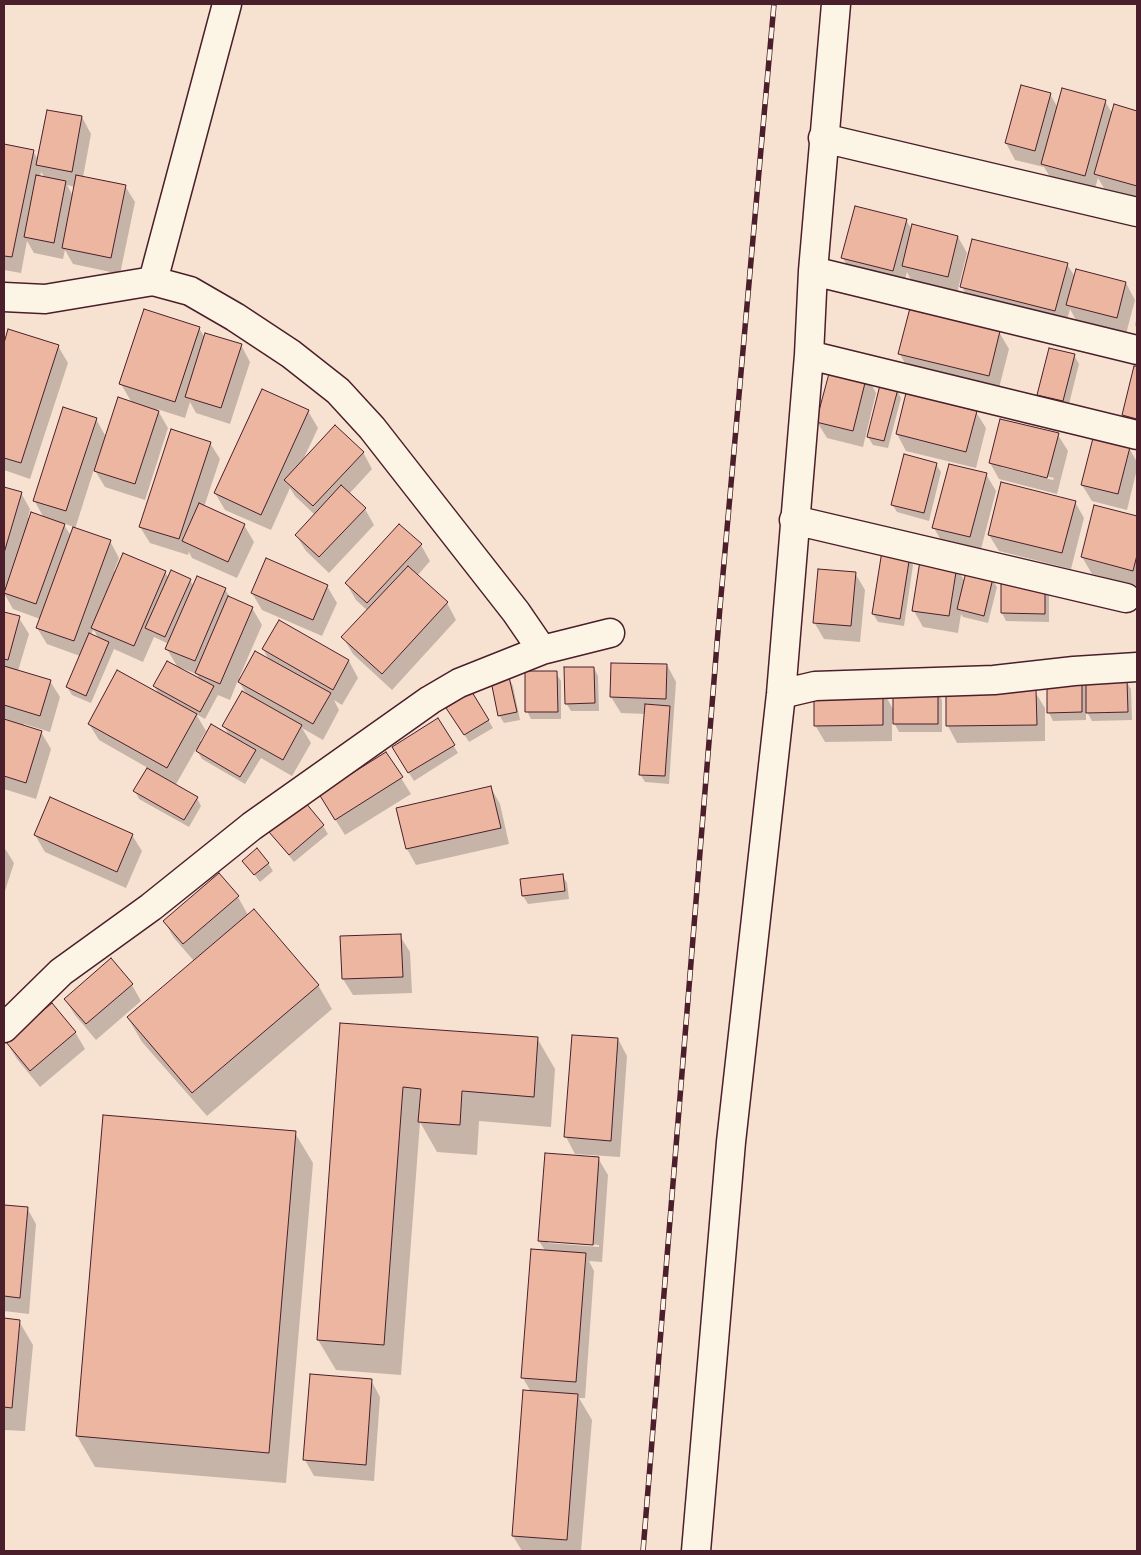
<!DOCTYPE html>
<html>
<head>
<meta charset="utf-8">
<style>
	body { margin:0 }
	#map { position:relative; width:1141px; height:1555px; overflow:hidden; background:#f7e2d1; font-family:Mynerve,sans-serif }
	canvas { display:block }
	.frame { position:absolute; inset:0; border:5px solid #4a1f2b; pointer-events:none }
</style>
</head>
<body>
<div id="map">
<canvas width="1141" height="1555"></canvas>
<div class="frame"></div>
</div>
<script>
const ctx = document.querySelector('canvas').getContext('2d');
ctx.lineJoin = 'round';
function fill(path, color) {
  ctx.fillStyle = color;
  ctx.fill(path, 'evenodd');
}
function toPath(rows) {
  const path = new Path2D();
  for (const r of rows) {
    path.moveTo(r[0], r[1]);
    for (let i = 2; i < r.length; i += 2) path.lineTo(r[i], r[i + 1]);
  }
  return path;
}
function strokePath(path, color, width, dash) {
  ctx.strokeStyle = color;
  ctx.lineWidth = width;
  ctx.lineCap = dash ? 'butt' : 'round';
  ctx.setLineDash(dash || []);
  ctx.stroke(path);
}
fill(toPath([
	[1050,94,1058,108,1105,101,1112,113,1115,106,1137,112,1137,199,1105,190,1098,178,1094,192,1052,180,1044,167,1015,160,1006,143],
	[82,117,91,134,83,177,125,186,135,202,120,274,73,264,65,250,63,259,34,253,27,241,21,273,4,270,4,145,33,151,38,160],
	[41,172,45,178,40,177],
	[67,185,75,187,73,196],
	[906,220,912,230,958,237,967,253,957,293,912,282,907,272,903,287,852,275,843,258],
	[1067,264,1075,277,1126,283,1135,300,1126,334,1077,322,1070,309,1065,327,971,304,962,287],
	[1137,316,1137,328,1135,325],
	[199,328,205,338,241,345,250,362,230,424,196,413,190,402,185,418,157,409,168,428,145,500,105,487,94,469,75,529,110,541,119,558,114,571,165,572,169,578,190,580,194,587,198,578,225,589,231,599,252,608,262,625,239,678,269,660,263,649,279,622,349,661,358,678,342,705,334,700,339,710,323,740,302,728,311,743,292,776,261,758,245,784,202,759,196,749,175,786,197,798,201,806,189,827,139,799,135,791,148,768,99,740,89,724,159,694,154,686,178,668,167,649,169,644,154,637,143,662,114,649,91,703,72,695,67,687,80,656,47,644,37,628,40,619,13,609,5,595,4,601,4,488,21,493,30,509,28,518,44,518,34,500,96,419,106,437,132,403,121,384],
	[63,523,74,527,71,536],
	[93,630,95,632,98,638,91,635],
	[181,668,197,674,200,680,180,669],
	[238,680,247,695,224,726,230,737,200,741,206,731,196,714,205,719,218,695,230,700],
	[9,330,58,346,68,363,30,479,4,470,4,347],
	[999,332,1009,349,998,392,909,371,900,354],
	[1074,355,1079,364,1068,408,1043,402,1039,394],
	[1135,367,1137,368,1137,433,1133,432,1123,415],
	[867,376,876,393,863,447,827,438,817,422],
	[897,390,901,398,888,448,873,445,868,437],
	[308,411,318,428,303,460,363,452,372,469,349,494,365,509,374,525,329,573,306,551,296,535,315,515,295,496,290,488,271,530,225,510,215,493],
	[976,412,986,428,976,468,906,451,897,434],
	[1058,435,1068,451,1057,494,999,479,990,463],
	[1001,465,1054,478,1053,480,1001,467],
	[210,443,220,459,204,507,244,525,254,542,237,578,192,558,189,552,188,555,150,543,140,527],
	[1129,448,1137,462,1137,469,1127,510,1092,501,1082,485],
	[936,464,941,472,929,521,897,512,892,504],
	[986,474,996,491,980,553,943,544,934,528],
	[1075,502,1084,518,1071,569,999,551,989,535],
	[1095,507,1137,518,1137,586,1092,574,1082,557],
	[421,545,430,561,417,576,447,603,456,620,392,690,353,654,343,637,368,611,356,600,346,583],
	[883,553,909,557,913,565,904,626,878,622,873,614],
	[956,567,965,582,992,579,997,587,988,623,963,617,961,614,958,633,923,627,914,611],
	[855,573,865,590,860,642,824,639,814,622],
	[327,586,337,603,322,636,262,610,252,593],
	[1049,591,1049,622,1006,621,1002,613],
	[4,613,19,618,29,634,18,671,50,681,60,697,50,732,24,724,23,726,41,732,51,749,36,799,4,789],
	[667,665,676,682,669,784,645,782,640,774,646,714,621,713,611,697],
	[594,668,598,676,599,711,571,711,566,703],
	[556,673,561,681,561,719,531,719,527,711],
	[1048,676,1126,681,1131,689,1132,720,1092,721,1086,710,1086,720,1053,721,1049,713],
	[509,678,513,686,520,720,504,723,499,715],
	[883,691,894,711,937,692,942,700,942,732,899,732,892,719,892,741,825,742,815,725],
	[1035,692,1045,708,1045,741,957,743,948,726,947,693],
	[472,693,493,728,469,742,453,716],
	[437,719,458,753,414,781,393,747],
	[386,754,411,794,345,835,330,811],
	[491,788,500,804,509,844,416,865,407,849],
	[323,826,328,834,294,862,271,833],
	[35,835,132,835,142,851,126,888,45,852],
	[4,847,14,863,4,894],
	[244,861,268,863,273,871,260,882],
	[562,875,567,883,569,899,528,904,523,896],
	[238,897,248,915,318,985,332,1009,207,1116,142,1042,128,1018,194,961,174,938,164,921],
	[400,936,410,952,412,993,353,995,343,979],
	[132,985,141,1001,96,1040,75,1015,65,999],
	[341,1024,537,1038,555,1069,551,1127,479,1121,477,1155,437,1152,420,1122,401,1375,336,1370,318,1340],
	[75,1032,85,1049,40,1087,17,1059,7,1043],
	[573,1036,618,1039,627,1056,620,1157,575,1154,566,1137],
	[104,1117,295,1133,313,1163,286,1483,95,1467,77,1436],
	[598,1158,608,1175,602,1262,589,1261,594,1271,585,1398,579,1398,592,1420,581,1551,522,1551,513,1536,531,1392,523,1378,546,1252,539,1241],
	[548,1241,599,1245,599,1247,548,1243],
	[4,1206,27,1208,36,1224,29,1314,4,1311],
	[4,1320,19,1321,33,1345,25,1431,4,1430],
	[371,1380,380,1397,374,1481,314,1476,305,1460]
]), '#0003');
const building = toPath([
	[1021,85,1051,93,1035,151,1005,143,1021,85],
	[1062,88,1106,100,1085,176,1041,164,1062,88],
	[1114,104,1137,111,1137,186,1094,174,1114,104],
	[47,110,82,116,72,172,36,165,47,110],
	[4,144,34,150,12,257,4,256,4,144],
	[36,175,66,181,54,243,24,237,36,175],
	[76,175,126,185,111,258,62,248,76,175],
	[855,206,907,219,893,271,841,258,855,206],
	[912,224,958,236,948,277,902,266,912,224],
	[972,239,1068,263,1055,311,960,287,972,239],
	[1076,269,1126,282,1117,318,1066,305,1076,269],
	[910,308,1000,331,989,376,898,354,910,308],
	[144,309,200,327,175,402,119,384,144,309],
	[8,329,59,345,21,463,4,458,4,343,8,329],
	[205,333,242,344,221,408,185,397,205,333],
	[1049,348,1075,354,1063,401,1037,395,1049,348],
	[831,366,867,375,853,431,816,422,831,366],
	[1134,366,1137,366,1137,419,1122,415,1134,366],
	[880,385,898,389,884,441,867,437,880,385],
	[262,389,309,410,261,515,214,493,262,389],
	[906,393,977,411,966,452,896,434,906,393],
	[118,397,159,411,135,484,94,471,118,397],
	[63,407,97,418,66,511,33,501,63,407],
	[1000,419,1059,433,1047,478,989,463,1000,419],
	[335,425,364,452,313,506,284,480,335,425],
	[171,429,211,442,179,539,139,527,171,429],
	[1093,438,1130,447,1118,494,1081,485,1093,438],
	[904,454,937,463,924,513,891,505,904,454],
	[949,464,987,473,970,537,932,528,949,464],
	[1001,482,1076,501,1062,553,988,535,1001,482],
	[341,485,366,508,319,557,295,535,341,485],
	[4,487,22,492,4,553,4,487],
	[199,503,245,524,228,562,182,541,199,503],
	[1094,505,1137,516,1137,555,1133,571,1081,557,1094,505],
	[31,512,65,524,36,604,4,593,31,512],
	[399,524,422,544,367,603,345,583,399,524],
	[73,527,111,540,74,641,36,628,73,527],
	[882,551,910,555,900,619,872,614,882,551],
	[123,553,166,571,134,646,91,628,123,553],
	[266,558,328,585,313,620,251,593,266,558],
	[920,561,957,566,949,616,912,611,920,561],
	[408,566,448,602,382,674,341,637,408,566],
	[818,569,856,572,851,626,813,623,818,569],
	[171,570,191,579,165,637,145,628,171,570],
	[966,572,993,578,984,616,957,609,966,572],
	[197,576,226,588,195,661,165,649,197,576],
	[1001,581,1045,582,1045,614,1001,613,1001,581],
	[228,596,253,607,220,684,195,673,228,596],
	[4,612,20,616,8,660,4,659,4,612],
	[279,620,349,660,333,690,262,649,279,620],
	[89,633,109,642,86,696,66,687,89,633],
	[255,651,331,693,313,724,238,682,255,651],
	[167,661,214,686,200,712,153,686,167,661],
	[611,663,667,664,666,699,610,697,611,663],
	[4,666,51,680,40,716,4,705,4,666],
	[564,667,594,667,595,703,565,704,564,667],
	[117,670,197,714,167,768,88,724,117,670],
	[525,671,557,671,558,712,525,712,525,671],
	[1082,674,1082,712,1047,713,1047,675,1082,674],
	[509,677,517,712,498,716,491,681,509,677],
	[1086,680,1127,680,1128,712,1086,713,1086,680],
	[814,690,883,690,883,725,814,726,814,690],
	[893,690,938,690,938,724,893,724,893,690],
	[1036,690,1037,725,946,726,946,692,1036,690],
	[242,691,302,725,283,760,222,726,242,691],
	[472,692,489,720,464,735,446,708,472,692],
	[645,704,670,706,665,776,639,775,645,704],
	[438,718,455,745,408,773,392,747,438,718],
	[4,719,42,731,26,783,4,776,4,719],
	[211,724,256,750,240,777,196,751,211,724],
	[386,752,403,777,335,820,319,794,386,752],
	[147,768,198,797,184,820,133,791,147,768],
	[491,786,501,828,406,849,396,808,491,786],
	[50,797,133,834,117,872,34,835,50,797],
	[305,802,324,825,289,855,269,832,305,802],
	[257,848,269,863,254,875,242,861,257,848],
	[219,873,239,896,183,944,163,921,219,873],
	[563,874,565,891,522,896,520,879,563,874],
	[254,909,319,985,192,1093,127,1017,254,909],
	[401,934,403,977,342,979,340,936,401,934],
	[111,958,133,984,86,1024,64,999,111,958],
	[52,1003,76,1032,30,1071,6,1042,52,1003],
	[340,1023,538,1037,534,1097,462,1091,460,1125,418,1122,421,1089,403,1087,384,1345,317,1340,340,1023],
	[572,1035,618,1038,611,1141,564,1137,572,1035],
	[103,1115,296,1131,269,1453,76,1436,103,1115],
	[545,1153,599,1157,593,1245,538,1241,545,1153],
	[4,1205,28,1207,20,1298,4,1296,4,1205],
	[531,1249,586,1253,576,1382,521,1378,531,1249],
	[4,1318,20,1320,12,1408,4,1407,4,1318],
	[310,1374,372,1379,366,1465,303,1460,310,1374],
	[523,1390,578,1394,567,1540,512,1536,523,1390]
]);
fill(building, '#ecb6a1');
strokePath(building, '#4a1f2b', 1);
const minor = toPath([
	[823,138,1137,212],
	[813,271,1137,350],
	[4,297,45,299,153,281,227,4],
	[809,355,1137,435],
	[794,520,1126,598],
	[542,650,610,633],
	[781,694,815,686,994,680,1074,671,1137,667],
	[4,1028,61,972,151,907,252,826,430,700,459,683,542,650,516,612,372,428,338,391,291,354,235,317,190,291,153,281],
	[696,1551,731,1142,781,694,809,355,813,271,836,4]
]);
strokePath(minor, '#4a1f2b', 31);
strokePath(minor, '#fcf5e5', 28);
const rail = toPath([
	[643,1551,720,607,774,4]
]);
strokePath(rail, '#4a1f2b', 5.5);
strokePath(rail, '#fcf5e5', 4, [11]);
</script>
</body>
</html>
